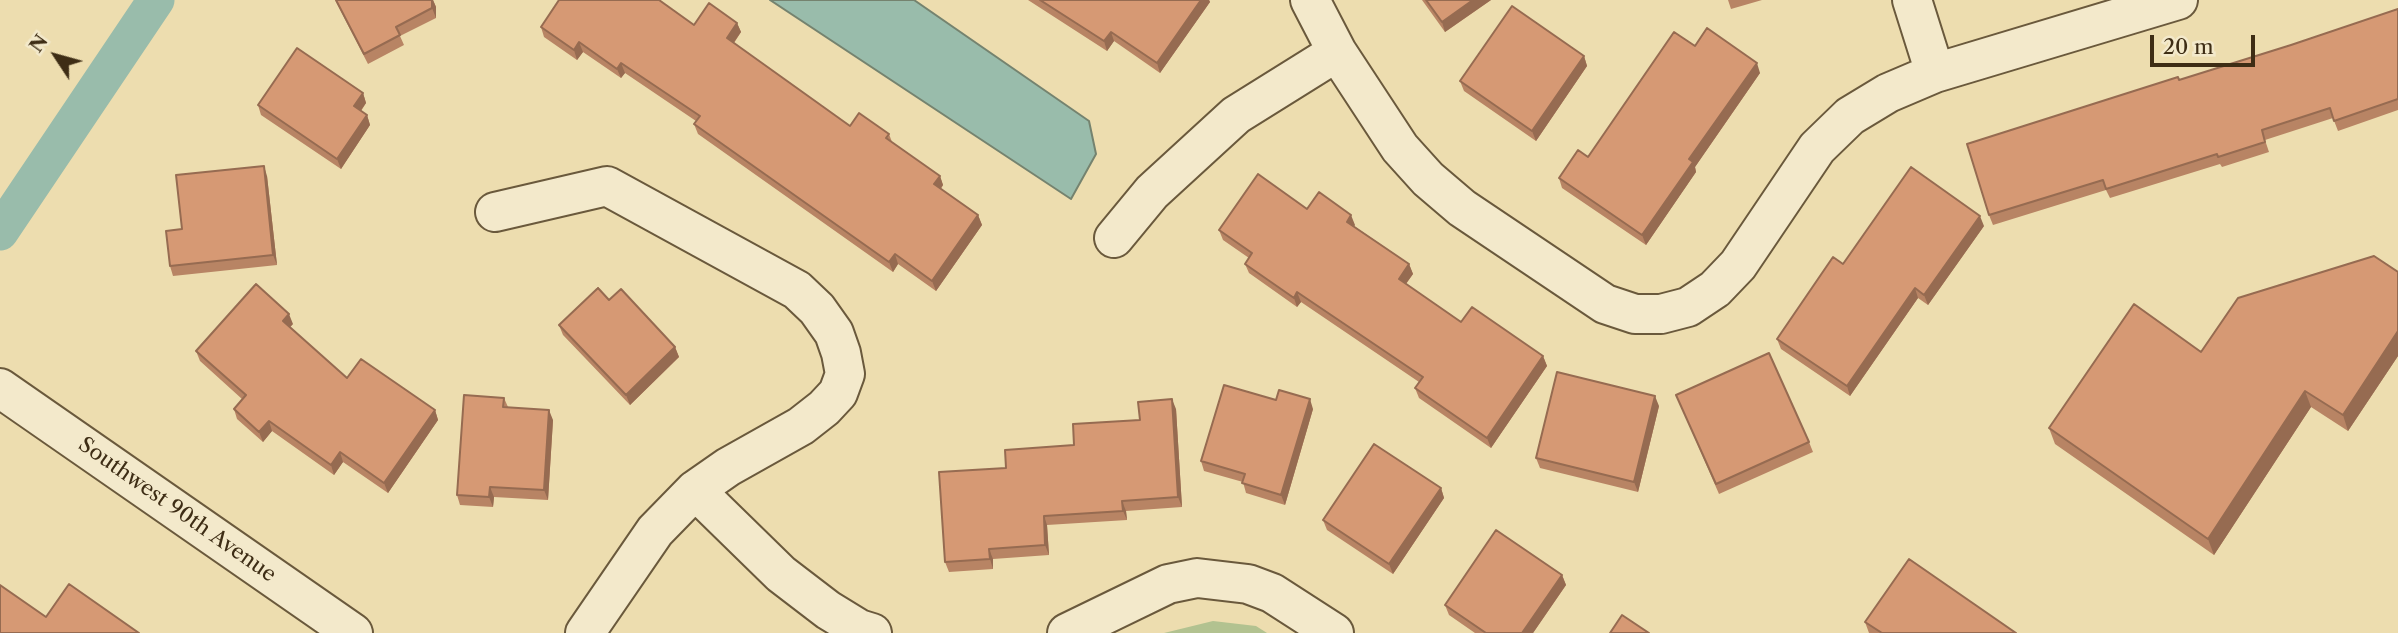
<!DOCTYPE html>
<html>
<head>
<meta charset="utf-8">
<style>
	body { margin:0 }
	#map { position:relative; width:2398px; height:633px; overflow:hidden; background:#edddaf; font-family:"Libre Caslon Text",serif }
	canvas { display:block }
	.north { position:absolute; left:21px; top:21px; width:70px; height:70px; -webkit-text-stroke:5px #f3e9cb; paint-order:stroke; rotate:306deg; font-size:19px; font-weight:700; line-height:28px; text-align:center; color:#3e2d15 }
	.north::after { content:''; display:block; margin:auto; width:24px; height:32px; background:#3e2d15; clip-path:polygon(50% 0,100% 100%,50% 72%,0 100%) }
	.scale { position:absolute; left:2150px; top:35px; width:105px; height:32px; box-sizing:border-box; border:4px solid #3e2d15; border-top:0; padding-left:9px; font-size:21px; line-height:24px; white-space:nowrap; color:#3e2d15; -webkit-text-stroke:5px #f3e9cb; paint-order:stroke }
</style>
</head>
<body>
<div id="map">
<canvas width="2398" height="633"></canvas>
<div class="north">N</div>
<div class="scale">20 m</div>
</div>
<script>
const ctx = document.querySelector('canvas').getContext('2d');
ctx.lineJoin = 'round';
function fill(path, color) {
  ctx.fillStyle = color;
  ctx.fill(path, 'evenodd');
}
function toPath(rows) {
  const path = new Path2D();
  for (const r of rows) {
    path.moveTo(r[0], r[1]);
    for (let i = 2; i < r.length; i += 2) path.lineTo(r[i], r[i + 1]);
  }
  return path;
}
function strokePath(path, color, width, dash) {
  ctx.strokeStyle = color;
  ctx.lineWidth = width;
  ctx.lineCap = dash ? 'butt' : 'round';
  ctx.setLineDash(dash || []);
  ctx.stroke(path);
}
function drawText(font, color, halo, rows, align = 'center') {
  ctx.font = font + ' "Libre Caslon Text",serif';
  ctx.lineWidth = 5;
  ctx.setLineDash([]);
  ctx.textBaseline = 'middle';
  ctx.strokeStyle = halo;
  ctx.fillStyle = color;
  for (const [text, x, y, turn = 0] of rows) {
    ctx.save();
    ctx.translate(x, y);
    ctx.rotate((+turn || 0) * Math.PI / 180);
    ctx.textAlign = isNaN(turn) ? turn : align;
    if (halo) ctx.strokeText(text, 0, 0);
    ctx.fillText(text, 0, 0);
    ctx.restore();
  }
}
fill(toPath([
	[1213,621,1256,626,1267,633,1164,633]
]), '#b2c290');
const water = toPath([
	[770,0,914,0,1089,121,1096,154,1071,199,770,0]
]);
fill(water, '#99bcab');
strokePath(water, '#75836f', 2);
strokePath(toPath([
	[0,232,156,0]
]), '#99bcab', 37);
const minor = toPath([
	[1310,0,1337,52,1400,148,1428,179,1462,208,1605,304,1635,314,1661,314,1688,307,1715,289,1738,265,1817,148,1850,116,1888,93,1935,73,2178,0],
	[1912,0,1935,73],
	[495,212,607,186,797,290,817,309,834,333,841,353,845,374,838,393,824,408,801,426,728,467,695,490,655,531,585,633],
	[1114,238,1152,192,1236,115,1337,52],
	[0,388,353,633],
	[695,490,781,574,828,610,859,629,872,633],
	[1067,633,1168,584,1197,578,1248,584,1272,593,1334,633]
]);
strokePath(minor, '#6a593c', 42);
strokePath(minor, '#f3e9cb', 38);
fill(toPath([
	[335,0,433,0,436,7,436,18,400,36,404,45,368,64],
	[1028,0,1209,0,1210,2,1160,73,1114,41,1107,51],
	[1422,0,1491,0,1445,32],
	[1728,0,1762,0,1731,9],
	[2398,9,2398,110,2338,131,2333,118,2265,140,2269,152,2222,167,2220,164,2110,198,2106,190,1993,225,1989,215,2179,80,2291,45],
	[737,23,741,32,734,43,850,126,889,134,892,142,940,176,943,185,941,189,978,215,982,225,936,291,898,264,893,272,698,134,694,124,696,121,625,73,621,78,583,52,577,60,544,37,541,27,694,25],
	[1695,46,1760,73,1695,167,1696,172,1646,245,1562,188,1559,178,1588,157],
	[1584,56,1587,66,1536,141,1464,91,1460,81],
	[363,93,366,103,361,111,367,115,370,125,341,169,261,115,258,105],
	[267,176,277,265,173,276,170,266,182,229],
	[1307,209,1355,225,1354,226,1409,264,1413,274,1406,284,1461,322,1543,356,1547,366,1491,448,1419,398,1415,388,1419,382,1301,302,1297,307,1249,273,1245,264,1249,258,1223,240,1219,230],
	[1984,226,1928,305,1918,298,1850,396,1781,349,1777,339,1843,264],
	[2398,272,2398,356,2348,431,2311,407,2214,555,2055,444,2049,428,2201,352],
	[609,300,675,347,679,357,630,405,563,335,559,325],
	[293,324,290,327,347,378,435,410,438,420,388,493,343,462,334,475,272,431,263,442,237,419,234,409,242,399,200,361,196,351],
	[1676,395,1809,442,1813,452,1719,494],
	[504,398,508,407,553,420,548,500,494,497,493,507,460,505,457,495],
	[1276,400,1313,409,1285,505,1246,493,1243,482,1204,471,1201,461],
	[1659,406,1638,492,1540,468,1536,458],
	[1176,409,1182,507,1126,511,1127,520,1047,525,1049,555,993,559,993,569,949,572,945,562,1006,468,1074,445,1140,420],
	[1441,488,1444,498,1393,574,1327,530,1323,520],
	[1562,575,1566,585,1533,633,1475,633,1449,615,1445,605],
	[1865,622,2016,633,1869,633]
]), '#b88464');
fill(toPath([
	[432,0,433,0,436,7,436,18,432,8],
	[1201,0,1209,0,1210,2,1160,73,1157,63],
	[1473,0,1491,0,1445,32,1442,22],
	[737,23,741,32,730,48,727,38],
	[1111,32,1114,41,1107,51,1104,41],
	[579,42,583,52,577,60,574,50],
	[1584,56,1587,66,1536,141,1532,131],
	[621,63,625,73,621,78,617,69],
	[1757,63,1760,73,1695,167,1696,172,1646,245,1642,235,1689,159],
	[363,93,366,103,357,116,354,106],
	[367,115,370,125,341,169,337,159],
	[264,166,267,176,277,265,273,255],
	[940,176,943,185,937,193,934,184],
	[978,215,982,225,936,291,932,281],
	[1351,215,1355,225,1350,232,1347,222],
	[1980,216,1984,226,1928,305,1924,295],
	[895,254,898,264,893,272,889,262],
	[1409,264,1413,274,1402,289,1399,279],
	[1915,288,1918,298,1850,396,1847,386],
	[1297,292,1301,302,1297,307,1294,298],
	[289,314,293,324,286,331,283,321],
	[2398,331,2398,356,2348,431,2343,415],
	[675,347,679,357,630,405,626,395],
	[1543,356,1547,366,1491,448,1487,438],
	[2305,391,2311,407,2214,555,2208,539],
	[1655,396,1659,406,1638,492,1634,482],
	[1172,399,1176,409,1182,507,1178,497],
	[1310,399,1313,409,1285,505,1281,495],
	[435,410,438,420,388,493,384,483],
	[549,410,553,420,548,500,544,490],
	[269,421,272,431,263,442,259,432],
	[340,452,343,462,334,475,331,465],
	[490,487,494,497,493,507,489,497],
	[1441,488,1444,498,1393,574,1389,564],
	[1122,501,1126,511,1127,520,1123,511],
	[1044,516,1047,525,1049,555,1045,545],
	[989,549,993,559,993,569,990,559],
	[1562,575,1566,585,1533,633,1522,633]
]), '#966b51');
const building = toPath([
	[336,0,432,0,432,8,396,27,400,35,364,54,336,0],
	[559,0,659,0,694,25,709,3,737,23,727,38,850,126,859,113,889,134,886,138,940,176,934,184,978,215,932,281,895,254,889,262,694,124,700,116,621,63,617,69,579,42,574,50,541,27,559,0],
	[1040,0,1201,0,1157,63,1111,32,1104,41,1040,0],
	[1426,0,1473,0,1442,22,1426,0],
	[1512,6,1584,56,1532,131,1460,81,1512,6],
	[2398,9,2398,99,2334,121,2330,108,2262,130,2265,142,2218,157,2217,154,2106,189,2103,180,1989,215,1967,144,2178,77,2179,80,2291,45,2398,9],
	[1707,28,1757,63,1689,159,1693,162,1642,235,1559,178,1578,150,1588,157,1674,32,1695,46,1707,28],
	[297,48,363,93,354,106,367,115,337,159,258,105,297,48],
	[264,166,273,255,170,266,166,231,182,229,176,175,264,166],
	[1911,167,1980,216,1924,295,1915,288,1847,386,1777,339,1833,257,1843,264,1911,167],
	[1258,174,1307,209,1319,192,1351,215,1347,222,1409,264,1399,279,1461,322,1472,307,1543,356,1487,438,1415,388,1423,377,1297,292,1294,298,1245,264,1252,253,1219,230,1258,174],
	[2374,256,2398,272,2398,331,2343,415,2305,391,2208,539,2049,428,2134,304,2201,352,2238,298,2374,256],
	[256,284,289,314,283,321,347,378,361,359,435,410,384,483,340,452,331,465,269,421,259,432,234,409,246,395,196,351,256,284],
	[598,288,609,300,621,289,675,347,626,395,559,325,598,288],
	[1769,353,1809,442,1716,484,1676,395,1769,353],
	[1557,372,1655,396,1634,482,1536,458,1557,372],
	[1224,385,1276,400,1279,390,1310,399,1281,495,1242,483,1245,474,1201,461,1224,385],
	[464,395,504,398,503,407,549,410,544,490,490,487,489,497,457,495,464,395],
	[1172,399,1178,497,1122,501,1123,511,1044,516,1045,545,989,549,990,559,945,562,939,472,1006,468,1005,450,1074,445,1073,424,1140,420,1138,402,1172,399],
	[1374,444,1441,488,1389,564,1323,520,1374,444],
	[1496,530,1562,575,1522,633,1486,633,1445,605,1496,530],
	[1909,559,2016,633,1882,633,1865,622,1909,559],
	[69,584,139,633,0,633,0,585,46,617,69,584],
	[1622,615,1649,633,1610,633,1622,615]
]);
fill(building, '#d69974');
strokePath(building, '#966b51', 2);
drawText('21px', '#3e2d15', '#f3e9cb', [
	["Southwest 90th Avenue",177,510,35]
]);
</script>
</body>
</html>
